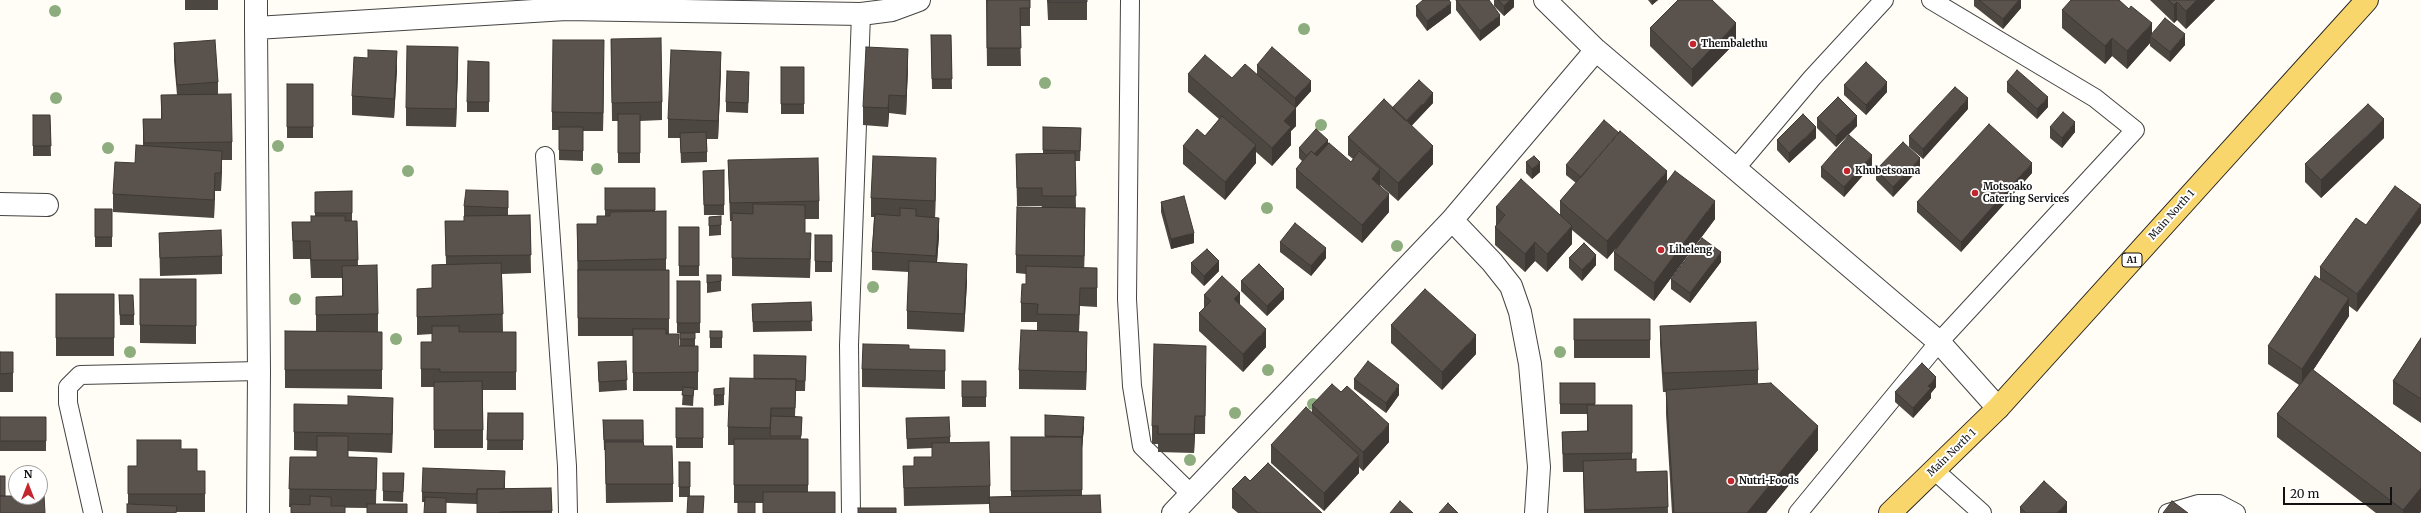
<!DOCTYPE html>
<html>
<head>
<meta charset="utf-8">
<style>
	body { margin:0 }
	#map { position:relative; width:2421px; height:513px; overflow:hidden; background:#fffdf5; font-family:Merriweather,serif }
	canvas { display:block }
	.north { position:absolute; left:8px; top:465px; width:40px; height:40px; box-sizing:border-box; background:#fff; border:1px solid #a0a0a0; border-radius:50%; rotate:0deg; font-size:11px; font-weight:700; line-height:16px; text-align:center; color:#111 }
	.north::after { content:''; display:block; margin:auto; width:14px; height:18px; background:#c4262e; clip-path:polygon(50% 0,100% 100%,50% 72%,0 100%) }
	.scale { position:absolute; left:2283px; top:487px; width:109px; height:18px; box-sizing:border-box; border:2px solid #111; border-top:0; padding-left:5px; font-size:12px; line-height:14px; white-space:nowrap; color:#111; -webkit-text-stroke:3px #fff; paint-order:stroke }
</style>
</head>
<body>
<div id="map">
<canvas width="2421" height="513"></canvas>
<div class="north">N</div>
<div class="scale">20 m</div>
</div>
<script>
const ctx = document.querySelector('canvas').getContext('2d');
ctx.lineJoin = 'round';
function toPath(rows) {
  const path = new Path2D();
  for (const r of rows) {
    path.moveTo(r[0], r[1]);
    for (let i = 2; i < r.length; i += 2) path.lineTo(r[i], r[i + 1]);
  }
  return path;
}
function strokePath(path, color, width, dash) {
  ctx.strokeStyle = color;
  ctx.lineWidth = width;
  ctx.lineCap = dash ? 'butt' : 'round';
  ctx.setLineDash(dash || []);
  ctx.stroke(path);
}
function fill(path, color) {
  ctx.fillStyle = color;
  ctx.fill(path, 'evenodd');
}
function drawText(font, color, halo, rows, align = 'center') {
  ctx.font = font + ' Merriweather,serif';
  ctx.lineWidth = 4;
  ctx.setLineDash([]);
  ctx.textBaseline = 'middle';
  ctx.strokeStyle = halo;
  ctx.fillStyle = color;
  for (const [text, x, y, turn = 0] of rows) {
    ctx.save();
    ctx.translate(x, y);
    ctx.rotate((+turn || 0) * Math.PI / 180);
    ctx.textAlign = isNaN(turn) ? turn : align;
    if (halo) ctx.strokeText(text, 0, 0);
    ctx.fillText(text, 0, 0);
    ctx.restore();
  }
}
const lane = toPath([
	[1130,0,1127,299,1132,386,1142,446,1190,493],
	[545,156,567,466,568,513],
	[1735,169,1812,78,1884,0],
	[1934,470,1982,513],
	[93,513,68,403,68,387,80,375,259,371],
	[851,513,849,345,861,14],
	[1798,513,1939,342,2135,130,2095,98,1931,0],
	[2168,513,2198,504,2219,504,2236,513]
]);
const street = toPath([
	[256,0,256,28],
	[1545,0,1596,50,1939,342,1998,408],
	[0,204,47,205],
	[1452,220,1492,262,1511,286,1520,312,1530,364,1539,467,1536,513],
	[258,513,259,371,256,28,566,9,861,14,892,10,919,0],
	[1173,513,1452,220,1596,50]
]);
const primary = toPath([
	[1890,513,1998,408,2367,0]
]);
strokePath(lane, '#444', 20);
strokePath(street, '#444', 24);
strokePath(primary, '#222', 24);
strokePath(lane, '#fff', 18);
strokePath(street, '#fff', 22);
strokePath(primary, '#f9d66b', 22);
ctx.fillStyle = '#8dad7f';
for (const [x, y] of [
	[55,11],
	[1304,29],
	[1045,83],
	[56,98],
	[1321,125],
	[278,146],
	[108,148],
	[597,169],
	[408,171],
	[1267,208],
	[1397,246],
	[873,287],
	[295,299],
	[396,339],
	[130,352],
	[1560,352],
	[1268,370],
	[1313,404],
	[1235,413],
	[1190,460]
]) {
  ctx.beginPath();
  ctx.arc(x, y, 6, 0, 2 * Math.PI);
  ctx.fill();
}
fill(toPath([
	[185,0,218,0,218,10,185,10],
	[986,0,1030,0,1030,26,1020,26,1021,66,987,66],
	[1047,0,1087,0,1087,20,1048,20],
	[1456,0,1500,25,1480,41,1456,10],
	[1494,0,1514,0,1514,7,1504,16,1494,6],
	[1648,0,1658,0,1652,5],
	[1974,0,2021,0,2021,8,2003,29,1974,6],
	[2150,0,2215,0,2186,29,2177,20,2174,23],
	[1416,6,1451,13,1427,31,1416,16],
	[2062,10,2152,34,2185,45,2170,62,2150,46,2150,43,2127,69,2112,56,2105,64,2062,28],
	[1650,28,1736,42,1692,87,1650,46],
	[931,35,951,35,952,89,932,89],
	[611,39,662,102,662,120,640,121,640,163,618,163,618,121,612,121],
	[174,43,218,82,218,94,232,142,232,160,222,160,221,191,215,191,214,218,113,212,113,194,135,163,143,146,143,119,161,119,161,95,177,95,174,61],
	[604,58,603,131,583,131,583,161,559,160,559,130,552,130,552,112],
	[489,62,489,112,467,112,467,102],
	[458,65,456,127,406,126,406,108],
	[1257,65,1311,91,1295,108,1296,126,1291,131,1291,145,1272,166,1256,152,1256,163,1225,200,1183,164,1183,146,1205,136,1219,119,1188,92,1188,74,1232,78,1257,74],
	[781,67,804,67,804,114,781,114],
	[908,67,906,115,889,113,888,127,863,125,863,107],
	[397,69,394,118,352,115,352,96],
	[721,70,718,139,707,139,707,162,681,163,680,138,668,138,668,119],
	[749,82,748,113,726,112,726,102],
	[2007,82,2048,107,2037,119,2007,92],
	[287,84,313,84,313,138,287,138],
	[1844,85,1887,92,1866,115,1844,95],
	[1433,103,1411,126,1433,164,1398,201,1380,185,1389,212,1362,243,1296,188,1296,169,1302,161,1299,158,1299,148,1328,143,1351,162,1353,159,1348,155,1348,137,1392,108],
	[1968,109,1923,159,1909,147,1909,136],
	[33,115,50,115,51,156,33,156],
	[1817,118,1857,126,1836,147,1817,128],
	[1043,127,1081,128,1080,161,1075,161,1076,208,1085,226,1084,268,1097,287,1097,307,1080,306,1079,332,1087,351,1086,390,1019,389,1019,370,1037,331,1037,322,1021,322,1021,303,1026,284,1026,274,1016,273,1016,255,1042,206,1017,206,1016,154,1043,153],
	[2050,127,2075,132,2062,148,2050,138],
	[1816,138,1789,163,1777,150,1777,140],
	[2384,138,2321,198,2305,182,2305,164],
	[728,160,819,201,819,219,805,219,805,233,811,252,810,278,732,276,732,221,730,221],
	[1526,162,1540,172,1532,179,1526,173],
	[1566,165,1667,181,1715,219,1654,301,1614,270,1614,252,1617,247,1607,259,1572,230,1572,244,1547,272,1535,261,1525,272,1495,245,1495,227,1496,225,1496,207,1560,215,1560,201,1576,183,1566,175],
	[1872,165,1844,197,1821,177,1821,167],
	[1920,168,1893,197,1876,180,1876,170],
	[724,170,724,215,704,215,703,171],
	[2032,173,1961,252,1917,212,1917,202],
	[936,176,935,218,939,236,937,262,967,282,964,332,907,329,907,311,909,272,872,270,872,252,874,217,871,217,871,198],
	[605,188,655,188,655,211,666,211,666,270,669,270,669,334,679,346,680,346,680,333,677,333,677,281,700,281,700,333,695,333,695,346,698,346,698,390,694,390,693,406,682,405,683,391,633,391,633,336,578,336,577,224,597,224,605,216],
	[352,191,352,221,357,221,358,266,378,314,378,332,382,332,382,389,285,388,285,331,316,331,316,297,342,296,342,278,311,278,310,259,293,259,292,222,311,222,315,216,315,192],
	[508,191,508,215,530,215,531,273,502,274,503,332,516,332,516,390,483,390,483,448,434,448,434,387,421,387,421,342,432,342,432,334,417,335,417,289,432,288,432,265,446,264,445,221,464,221,464,206],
	[1161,202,1194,243,1171,249,1161,212],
	[95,209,112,209,112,247,95,247],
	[721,216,721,235,709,236,709,217],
	[2366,225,2357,312,2349,306,2349,316,2313,370,2421,453,2421,511,2420,513,2376,513,2277,437,2277,414,2299,385,2268,364,2268,346,2320,279,2320,267],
	[679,227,699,227,699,276,679,276],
	[159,233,222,256,222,274,160,276],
	[815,235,832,235,832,272,815,272],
	[1280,242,1326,258,1311,276,1280,252],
	[1569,258,1596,265,1582,281,1569,268],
	[1721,262,1690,303,1671,289,1671,279],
	[1191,263,1219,271,1204,286,1191,273],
	[707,275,721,281,721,291,707,293],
	[140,279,196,279,196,344,140,343],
	[1241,281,1284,299,1267,316,1241,291],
	[56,294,114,294,114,356,56,356],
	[119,295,134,315,134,325,120,325],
	[1204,295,1240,305,1266,347,1243,372,1199,331,1199,313,1204,308],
	[811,302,812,331,753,332,752,304],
	[1574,319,1650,319,1650,358,1574,358],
	[1391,325,1476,354,1442,390,1391,343],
	[1660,326,1758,370,1758,384,1818,450,1766,513,1672,513,1666,414,1666,392,1663,392,1660,344],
	[710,331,722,331,722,348,710,348],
	[2421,338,2421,423,2393,404,2393,381],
	[909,349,945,368,945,389,862,387,862,369],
	[0,352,13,352,13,392,0,392],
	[806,356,805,391,796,391,795,416,802,417,801,439,808,439,808,492,763,503,734,503,734,445,728,445,728,427,754,379],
	[626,361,627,390,599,392,598,362],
	[1206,364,1205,434,1195,434,1194,453,1158,452,1158,444,1152,444,1152,426],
	[1354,379,1399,395,1386,413,1354,389],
	[962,381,986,397,986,407,962,407],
	[1560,383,1595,383,1595,405,1632,405,1632,459,1636,472,1667,471,1668,513,1584,513,1583,472,1563,472,1562,432,1587,431,1587,414,1560,414],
	[1936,387,1931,393,1931,398,1913,418,1895,402,1895,392],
	[714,389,724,395,724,405,714,406],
	[1312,405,1389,442,1363,471,1359,467,1359,473,1324,511,1271,463,1271,445,1312,412],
	[676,408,703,408,703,448,676,448],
	[488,413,523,413,523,450,487,450],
	[1045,415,1084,427,1082,448,1082,496,989,504,904,506,903,466,914,466,932,457,932,448,907,449,906,418,950,437,950,443,990,486,990,497,1011,496,1011,437,1045,437],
	[393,416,392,453,348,451,348,457,377,458,376,504,367,508,289,507,290,457,317,457,317,451,294,450,294,432],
	[0,417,46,417,46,451,0,451],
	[603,420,643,420,644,446,673,484,673,502,606,503,605,450,604,450],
	[181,449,197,471,205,471,205,512,177,512,128,504,128,466,137,466],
	[679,462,690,462,690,496,688,497,679,497],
	[383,473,404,473,403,502,383,501],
	[505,481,505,489,551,488,552,513,477,513,477,504,422,502,422,492],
	[1250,481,1322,513,1238,513,1232,508,1232,489],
	[2020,507,2067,512,2067,513,2020,513]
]), '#4d4742');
fill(toPath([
	[1510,0,1514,0,1514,7,1504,16,1504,6],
	[1652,0,1658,0,1652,5],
	[2019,0,2021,0,2021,8,2003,29,2003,19],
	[2197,0,2215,0,2186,29,2186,11],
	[2177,2,2177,20,2174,23,2174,5],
	[1451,3,1451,13,1427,31,1427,21],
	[1500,15,1500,25,1480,41,1480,31],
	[1736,23,1736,42,1692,87,1692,69],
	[2152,23,2152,37,2150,36,2150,43,2127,69,2127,51],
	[2185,34,2185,45,2170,62,2170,52],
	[2112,38,2112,56,2105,64,2105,46],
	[604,40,604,58,603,131,603,113],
	[458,47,458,65,456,127,456,109],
	[908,49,908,67,906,115,906,96],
	[397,51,397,69,394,118,394,99],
	[721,52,721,70,718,139,718,121],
	[1311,81,1311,91,1295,109,1295,98],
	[1887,82,1887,92,1866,115,1866,105],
	[1433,93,1433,103,1405,133,1405,123],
	[889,95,889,113,888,127,888,108],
	[2048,97,2048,107,2037,119,2037,109],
	[1968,98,1968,109,1923,159,1923,149],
	[1296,108,1296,126,1291,131,1291,145,1272,166,1272,148,1284,121],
	[1857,116,1857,126,1836,147,1836,136],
	[2384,119,2384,138,2321,198,2321,180],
	[2075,122,2075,132,2062,148,2062,138],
	[1816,127,1816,138,1789,163,1789,153],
	[1328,140,1328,150,1310,169,1310,159],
	[1256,145,1256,163,1225,200,1225,182],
	[1433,146,1433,164,1398,201,1398,183],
	[222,151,222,169,221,191,221,173],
	[1872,155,1872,165,1844,197,1844,187],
	[936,158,936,176,935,219,935,201],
	[1920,158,1920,168,1893,197,1893,187],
	[1540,162,1540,172,1532,179,1532,169],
	[2032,163,2032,173,1961,252,1961,242],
	[1380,169,1380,188,1372,179],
	[1667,171,1667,189,1607,259,1607,241],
	[215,173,215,191,214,218,214,200],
	[1389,194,1389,212,1362,243,1362,225],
	[1715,201,1715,219,1654,301,1654,283],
	[2421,205,2421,223,2357,312,2357,294],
	[1085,208,1085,226,1084,275,1084,256],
	[939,218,939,236,936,274,936,256],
	[1572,226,1572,244,1547,272,1547,254],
	[1194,233,1194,243,1171,249,1171,239],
	[1535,242,1535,261,1525,272,1525,254],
	[1326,248,1326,258,1311,276,1311,266],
	[1721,252,1721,262,1690,303,1690,293],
	[1596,255,1596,265,1582,281,1582,270],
	[1219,261,1219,271,1204,286,1204,276],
	[967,264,967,282,964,332,964,314],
	[1284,289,1284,299,1267,316,1267,306],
	[1240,293,1240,311,1234,299],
	[2349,298,2349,316,2302,387,2302,369],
	[1266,329,1266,347,1243,372,1243,354],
	[1087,332,1087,351,1086,390,1086,372],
	[1476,335,1476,354,1442,390,1442,372],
	[1936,377,1936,387,1931,393,1931,398,1913,418,1913,408,1928,386],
	[1399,385,1399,395,1386,413,1386,403],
	[393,398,393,416,392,453,392,434],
	[1195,416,1195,434,1194,453,1194,434],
	[1084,417,1084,427,1082,448,1082,438],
	[1389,424,1389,442,1363,471,1363,452],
	[1818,426,1818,450,1766,513,1747,513],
	[1359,455,1359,473,1324,511,1324,493],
	[2421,488,2421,511,2420,513,2403,513,2403,510],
	[2067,502,2067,513,2057,513]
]), '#3f3936');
const building = toPath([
	[987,0,1030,0,1030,8,1020,8,1021,48,987,48,987,0],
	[1048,0,1087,0,1087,2,1048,2,1048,0],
	[1423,0,1449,0,1451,3,1427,21,1416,6,1423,0],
	[1456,0,1489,0,1500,15,1480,31,1456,0],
	[1498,0,1510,0,1504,6,1498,0],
	[1678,0,1712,0,1736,23,1692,69,1650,28,1678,0],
	[1979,0,2019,0,2003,19,1979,0],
	[2071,0,2119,0,2129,9,2131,6,2152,23,2127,51,2112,38,2105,46,2062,10,2071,0],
	[2168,0,2197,0,2186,11,2177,2,2174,5,2168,0],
	[2165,18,2185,34,2170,52,2150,36,2165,18],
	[931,35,951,35,952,79,932,79,931,35],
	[661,38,662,102,612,103,611,39,661,38],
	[215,40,218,82,177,85,174,43,215,40],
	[553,40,604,40,603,113,552,112,553,40],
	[407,46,458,47,456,109,406,108,407,46],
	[866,47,908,49,906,96,889,95,888,108,863,107,866,47],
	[1272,47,1311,81,1295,98,1257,65,1272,47],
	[368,50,397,51,394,99,352,96,354,57,368,58,368,50],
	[671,50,721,52,718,121,668,119,671,50],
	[1205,55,1232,78,1245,64,1296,108,1284,121,1291,127,1272,148,1188,74,1205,55],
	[468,61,489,62,489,102,467,102,468,61],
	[1866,62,1887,82,1866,105,1844,85,1866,62],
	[781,67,804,67,804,104,781,104,781,67],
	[2017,70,2048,97,2037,109,2007,82,2017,70],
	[727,71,749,72,748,103,726,102,727,71],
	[1419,80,1433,93,1406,121,1392,108,1419,80],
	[287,84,313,84,313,127,287,127,287,84],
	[1955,87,1968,98,1923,149,1909,136,1955,87],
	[231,94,232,142,144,143,143,119,162,119,161,95,231,94],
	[1838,97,1857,116,1836,136,1817,118,1838,97],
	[1384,99,1433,146,1398,183,1348,137,1384,99],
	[2368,104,2384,119,2321,180,2305,164,2368,104],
	[2063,112,2075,122,2062,138,2050,127,2063,112],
	[618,114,640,114,640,153,618,153,618,114],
	[1803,114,1816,127,1789,153,1777,140,1803,114],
	[33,115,50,115,51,146,33,146,33,115],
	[1222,116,1256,145,1225,182,1183,146,1197,129,1205,136,1222,116],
	[1604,120,1619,133,1581,177,1566,165,1604,120],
	[1989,124,2032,163,1961,242,1917,202,1989,124],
	[559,127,583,127,583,151,559,150,559,127],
	[1043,127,1081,128,1080,151,1043,150,1043,127],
	[1316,129,1328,140,1314,154,1311,151,1307,156,1299,148,1316,129],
	[1620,131,1667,171,1607,241,1560,201,1620,131],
	[706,132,707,152,681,153,680,133,706,132],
	[1849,135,1872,155,1844,187,1821,167,1849,135],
	[1903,142,1920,158,1893,187,1876,170,1903,142],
	[1329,143,1351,162,1359,151,1380,169,1372,179,1389,194,1362,225,1296,169,1311,151,1317,156,1329,143],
	[136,145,222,151,221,173,215,173,214,200,113,194,115,162,135,163,136,145],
	[1075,153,1076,196,1042,196,1042,188,1017,188,1016,154,1075,153],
	[873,156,936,158,935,201,871,198,873,156],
	[1534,156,1540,162,1532,169,1526,162,1534,156],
	[818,158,819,201,730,203,728,160,818,158],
	[724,170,724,205,704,205,703,171,724,170],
	[1675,171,1715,201,1654,283,1614,252,1675,171],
	[1521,179,1572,226,1547,254,1535,242,1525,254,1495,227,1505,215,1496,207,1521,179],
	[2395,186,2421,205,2357,294,2320,267,2356,218,2366,225,2395,186],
	[605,188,655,188,655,210,605,210,605,188],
	[466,190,508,191,508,208,464,206,466,190],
	[352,191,352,213,315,213,315,192,352,191],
	[1184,196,1194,233,1171,239,1161,202,1184,196],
	[753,204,805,205,805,233,811,233,810,259,732,258,732,213,753,214,753,204],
	[1017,207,1085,208,1084,256,1016,255,1017,207],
	[900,208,916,209,916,216,939,218,936,256,872,252,875,214,900,216,900,208],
	[95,209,112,209,112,237,95,237,95,209],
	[666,211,666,259,578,261,577,224,597,224,597,216,610,216,610,212,666,211],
	[530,215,531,255,446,256,445,221,464,221,464,216,530,215],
	[311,216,345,216,345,221,357,221,358,260,311,260,310,241,293,241,292,222,311,222,311,216],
	[721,216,721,225,709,226,709,217,721,216],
	[1295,223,1326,248,1311,266,1280,242,1295,223],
	[679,227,699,227,699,266,679,266,679,227],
	[221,230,222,256,160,258,159,233,221,230],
	[815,235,832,235,832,262,815,261,815,235],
	[1702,238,1721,252,1690,293,1671,279,1702,238],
	[1584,243,1596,255,1582,270,1569,258,1584,243],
	[1207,249,1219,261,1204,276,1191,263,1207,249],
	[909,261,967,264,964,314,907,311,909,261],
	[501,263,503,314,417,317,417,289,432,288,432,265,501,263],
	[1259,264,1284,289,1267,306,1241,281,1259,264],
	[377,265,378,314,316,315,316,297,343,296,342,266,377,265],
	[1026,266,1097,268,1097,288,1080,288,1079,315,1037,314,1038,304,1021,303,1022,284,1026,284,1026,266],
	[578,270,669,270,669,319,578,318,578,270],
	[707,275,721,275,721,281,707,283,707,275],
	[1222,276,1240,293,1234,299,1266,329,1243,354,1199,313,1211,301,1204,295,1222,276],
	[2315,276,2349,298,2302,369,2268,346,2315,276],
	[140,279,196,279,196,326,140,325,140,279],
	[677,281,700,281,700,323,677,323,677,281],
	[1425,289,1476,335,1442,372,1391,325,1425,289],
	[56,294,114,294,114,338,56,338,56,294],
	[119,295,133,295,134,315,120,315,119,295],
	[811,302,812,321,753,322,752,304,811,302],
	[1574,319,1650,319,1650,340,1574,340,1574,319],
	[1756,322,1758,370,1663,373,1660,326,1756,322],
	[432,326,459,326,459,332,516,332,516,372,440,372,440,369,421,369,421,342,432,342,432,326],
	[633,329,666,329,666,334,679,334,679,346,698,346,698,372,633,373,633,329],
	[1021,330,1087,332,1086,372,1019,370,1021,330],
	[285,331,382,332,382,370,285,370,285,331],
	[710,331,722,331,722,338,710,338,710,331],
	[680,333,695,333,695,339,680,339,680,333],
	[2421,338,2421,399,2393,381,2421,338],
	[863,344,909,345,909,349,945,350,945,371,862,369,863,344],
	[1154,344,1206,346,1205,416,1195,416,1194,434,1158,434,1158,426,1152,426,1154,344],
	[0,352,13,352,13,373,0,374,0,352],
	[754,355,806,356,805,381,796,381,796,379,754,379,754,355],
	[626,361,627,380,599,382,598,362,626,361],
	[1368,361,1399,385,1386,403,1354,379,1368,361],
	[1922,363,1936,377,1928,386,1931,388,1913,408,1895,392,1922,363],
	[2312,369,2421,453,2421,488,2403,510,2277,414,2312,369],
	[730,378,796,379,795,408,771,408,770,428,728,427,730,378],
	[482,381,483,430,434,430,434,382,482,381],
	[962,381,986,381,986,397,962,397,962,381],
	[1560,383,1595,383,1595,404,1560,404,1560,383],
	[1771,383,1818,426,1747,513,1674,513,1666,390,1771,383],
	[1332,384,1341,392,1347,386,1389,424,1363,452,1312,405,1332,384],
	[683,387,694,388,693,396,682,395,683,387],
	[724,388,724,395,714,395,714,389,724,388],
	[348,396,393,398,392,434,294,432,294,404,348,405,348,396],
	[1587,405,1632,405,1632,453,1563,454,1562,432,1588,431,1587,405],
	[1306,407,1359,455,1324,493,1271,445,1306,407],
	[676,408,703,408,703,438,676,438,676,408],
	[488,413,523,413,523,440,487,440,488,413],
	[1045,415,1084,417,1082,438,1082,437,1045,436,1045,415],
	[771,416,802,417,801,436,770,436,771,416],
	[0,417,46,417,46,441,0,441,0,417],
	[949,417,950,437,907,439,906,418,949,417],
	[603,420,643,420,643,440,604,440,603,420],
	[317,436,348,436,348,457,377,458,376,490,289,489,290,457,317,457,317,436],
	[1011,437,1082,437,1082,490,1011,491,1011,437],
	[734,439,808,439,808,485,734,485,734,439],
	[137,440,181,440,181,449,197,449,197,471,205,471,205,494,128,494,128,466,137,466,137,440],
	[605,442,643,442,644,446,672,446,673,484,606,484,605,442],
	[989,442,990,486,904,488,903,466,914,466,914,457,932,457,932,443,989,442],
	[1636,459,1636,472,1667,471,1668,507,1585,510,1583,461,1636,459],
	[679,462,690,462,690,487,679,487,679,462],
	[1268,463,1322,513,1258,513,1232,489,1245,476,1250,481,1268,463],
	[423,468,505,471,504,489,477,489,477,494,422,492,423,468],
	[383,473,404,473,403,492,383,491,383,473],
	[0,476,5,476,5,496,0,496,0,476],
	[2044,481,2067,502,2057,513,2026,513,2020,507,2044,481],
	[551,488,552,511,500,512,500,513,477,513,477,489,551,488],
	[763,492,835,492,835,513,763,513,763,492],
	[40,495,44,495,45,513,0,513,0,496,16,496,16,497,40,497,40,495],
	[1100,495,1101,513,990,513,989,497,1100,495],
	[310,496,331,497,331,506,345,506,345,513,291,513,291,504,310,505,310,496],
	[688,496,704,496,703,513,687,513,688,496],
	[425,497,446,498,446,513,424,513,425,497],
	[1400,501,1413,513,1390,513,1400,501],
	[2172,501,2188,513,2163,513,2172,501],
	[738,502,755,502,755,513,738,513,738,502],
	[1448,503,1458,513,1439,513,1448,503],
	[127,504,177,506,176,513,127,513,127,504],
	[367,504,407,504,407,513,367,513,367,504],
	[858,508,896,508,896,513,858,513,858,508]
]);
fill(building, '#5a524d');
strokePath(building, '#3f3936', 1);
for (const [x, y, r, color] of [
	[1693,44,4,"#c4262e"],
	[1847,171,4,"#c4262e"],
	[1975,193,4,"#c4262e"],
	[1661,250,4,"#c4262e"],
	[1731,481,4,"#c4262e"]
]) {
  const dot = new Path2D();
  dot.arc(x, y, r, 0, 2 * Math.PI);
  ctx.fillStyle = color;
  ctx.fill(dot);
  strokePath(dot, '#fff', 1.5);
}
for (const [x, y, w] of [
	[2132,260,20]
]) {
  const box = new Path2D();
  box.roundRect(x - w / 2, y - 7, w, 14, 3);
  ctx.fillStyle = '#fff';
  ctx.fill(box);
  strokePath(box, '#111', 1);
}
drawText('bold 9px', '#111', null, [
	["A1",2132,260]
]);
drawText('bold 10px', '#111', '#fff', [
	["Thembalethu",1701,44],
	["Khubetsoana",1855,171],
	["Motsoako",1983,187],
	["Catering Services",1983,199],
	["Liheleng",1669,250],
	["Nutri-Foods",1739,481]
], 'left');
drawText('10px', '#111', '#fff', [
	["Main North 1",2172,215,-48],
	["Main North 1",1952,453,-44]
]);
</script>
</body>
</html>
